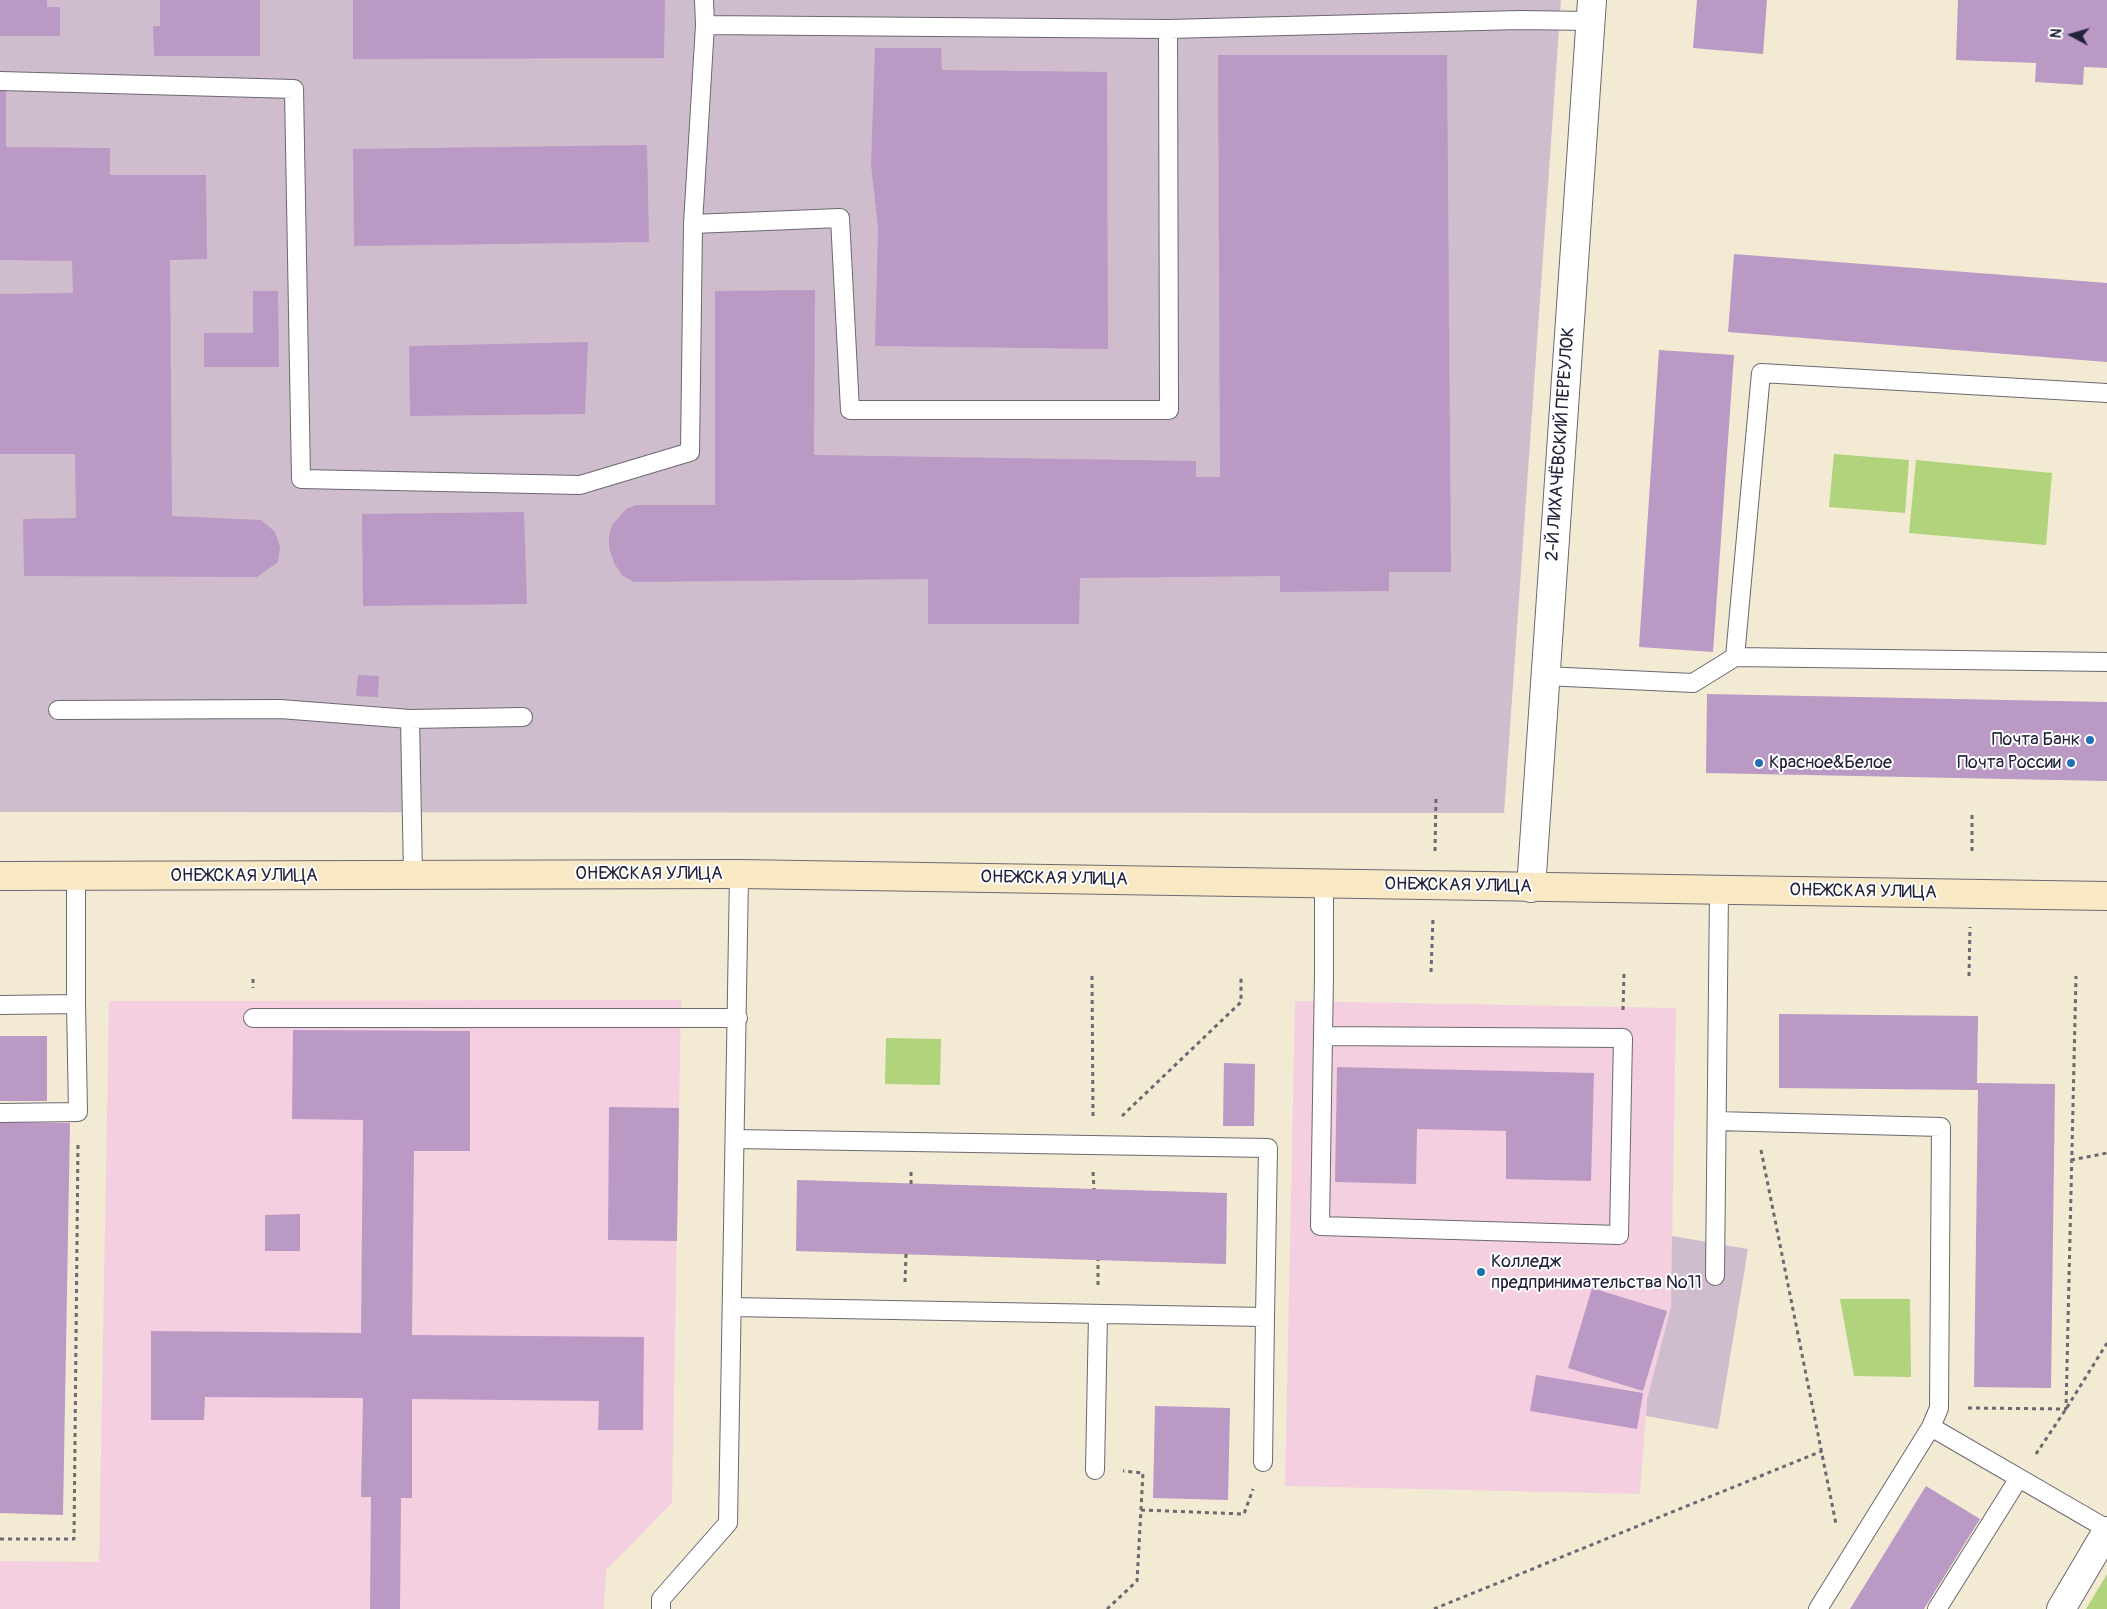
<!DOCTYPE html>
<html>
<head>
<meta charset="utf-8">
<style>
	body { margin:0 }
	#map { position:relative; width:2107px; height:1609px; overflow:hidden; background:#f3ead4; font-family:Pangolin,sans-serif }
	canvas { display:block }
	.north { position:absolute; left:2047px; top:10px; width:50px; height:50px; -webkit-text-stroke:4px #fff; paint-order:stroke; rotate:276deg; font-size:14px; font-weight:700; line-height:20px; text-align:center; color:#22223b }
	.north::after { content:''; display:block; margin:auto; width:18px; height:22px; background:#22223b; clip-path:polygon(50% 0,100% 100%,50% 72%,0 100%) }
</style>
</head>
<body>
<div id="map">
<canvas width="2107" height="1609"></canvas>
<div class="north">N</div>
</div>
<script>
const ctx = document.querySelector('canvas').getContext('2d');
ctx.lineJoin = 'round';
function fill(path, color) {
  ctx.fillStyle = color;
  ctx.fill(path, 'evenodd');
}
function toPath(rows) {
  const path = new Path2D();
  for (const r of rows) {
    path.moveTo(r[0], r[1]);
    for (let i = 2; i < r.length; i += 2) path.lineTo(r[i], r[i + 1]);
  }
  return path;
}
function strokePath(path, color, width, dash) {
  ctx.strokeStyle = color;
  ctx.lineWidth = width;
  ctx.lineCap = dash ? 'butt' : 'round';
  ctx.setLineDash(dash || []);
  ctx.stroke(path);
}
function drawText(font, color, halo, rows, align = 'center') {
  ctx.font = font + ' Pangolin,sans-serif';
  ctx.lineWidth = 4;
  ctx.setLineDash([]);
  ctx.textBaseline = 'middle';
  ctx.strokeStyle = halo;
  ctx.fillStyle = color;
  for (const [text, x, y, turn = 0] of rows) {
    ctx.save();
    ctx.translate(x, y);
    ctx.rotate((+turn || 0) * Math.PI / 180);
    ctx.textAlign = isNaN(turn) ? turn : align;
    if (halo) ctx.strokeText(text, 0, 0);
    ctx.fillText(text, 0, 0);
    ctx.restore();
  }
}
fill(toPath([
	[681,1000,672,1503,606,1570,604,1609,0,1609,0,1561,99,1562,109,1001],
	[1295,1001,1676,1008,1671,1307,1647,1399,1640,1494,1285,1486]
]), '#f3cfdf');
fill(toPath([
	[0,0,1561,0,1504,813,0,812],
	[1672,1236,1748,1249,1718,1429,1646,1416,1647,1399,1671,1307]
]), '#cfbdce');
fill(toPath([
	[1834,454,1909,460,1905,513,1829,507],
	[1916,460,2052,473,2046,545,1909,533],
	[886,1038,941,1039,940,1085,885,1084],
	[1840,1299,1910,1299,1911,1377,1854,1376],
	[2107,1574,2107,1609,2086,1609]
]), '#b0d37b');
fill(toPath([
	[0,0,47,0,47,7,60,7,60,36,0,36],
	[160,0,260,0,260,56,154,56,153,26,160,26],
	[353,0,665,0,664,58,353,59],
	[1697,0,1767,0,1763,54,1693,48],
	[1958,0,2107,0,2107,68,2084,67,2083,85,2035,82,2036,63,1956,60],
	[875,48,941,48,942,70,1107,72,1108,349,875,346,878,228,871,164],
	[1218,55,1447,55,1451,572,1389,572,1389,591,1280,592,1280,576,1080,578,1079,624,928,624,928,579,634,582,622,575,614,563,609,547,609,536,612,525,626,509,636,505,715,505,715,291,815,290,814,455,1196,461,1196,477,1220,477],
	[0,91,6,91,6,147,110,148,110,175,206,175,207,259,170,260,172,516,261,520,275,532,280,547,278,562,257,577,24,576,23,519,76,518,75,454,0,454,0,294,73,293,72,261,0,260],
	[647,145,649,242,354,246,353,149],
	[1734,254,2107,283,2107,362,1728,332],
	[253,291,278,291,279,367,204,367,204,333,253,333],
	[588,342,585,414,410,416,409,346],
	[1659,350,1734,355,1713,652,1639,647],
	[524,512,527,604,363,606,362,514],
	[358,675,379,676,378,697,356,696],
	[1707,694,2107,702,2107,781,1706,773],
	[1779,1014,1978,1016,1977,1083,2055,1084,2051,1388,1974,1387,1978,1090,1779,1088],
	[293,1030,470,1031,470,1151,414,1151,412,1335,644,1337,643,1430,598,1430,599,1401,412,1399,412,1498,401,1498,400,1609,370,1609,371,1497,361,1497,363,1398,205,1397,204,1420,151,1420,151,1331,361,1333,363,1120,292,1119],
	[0,1036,47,1036,47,1101,0,1101],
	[1224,1063,1255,1064,1254,1126,1223,1126],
	[1337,1067,1594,1073,1591,1181,1506,1179,1506,1131,1417,1129,1416,1184,1335,1182],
	[609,1107,679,1108,677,1241,608,1240],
	[0,1122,70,1123,63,1515,0,1513],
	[797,1180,1227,1193,1226,1264,796,1251],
	[300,1214,300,1251,265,1251,265,1215],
	[1592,1288,1667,1311,1643,1391,1568,1368],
	[1536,1375,1643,1393,1637,1429,1530,1411],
	[1155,1406,1230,1408,1228,1500,1153,1498],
	[1926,1486,1980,1519,1924,1609,1850,1609]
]), '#ba99c5');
const lane = toPath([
	[704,0,705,25],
	[0,81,294,89,301,479,580,485,690,452,693,224,840,218,850,410,1169,410,1168,29],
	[693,224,705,25,1168,29,1520,20,1590,21],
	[1735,657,1761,373,2107,393],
	[1545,676,1693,683,1735,657,2107,662],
	[58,710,280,709,410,719,413,875],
	[410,719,523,717],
	[0,1005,76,1004,76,876],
	[253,1018,738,1018],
	[1323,1036,1623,1038,1619,1235,1320,1226,1323,1036,1324,975,1324,884],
	[0,1113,78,1112,76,1004],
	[1717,1121,1941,1127,1939,1408,1931,1427],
	[1715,1276,1719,890],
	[732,1307,1265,1317,1268,1148,735,1139],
	[1263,1462,1265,1317],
	[1095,1470,1098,1314],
	[661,1609,661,1599,728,1523,739,874],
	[1818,1609,1931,1427,2107,1529],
	[1937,1609,2019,1478]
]);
const street = toPath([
	[1531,888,1592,0],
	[2061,1609,2107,1531]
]);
const secondary = toPath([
	[0,876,739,874,2107,896]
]);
strokePath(lane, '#6b6871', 20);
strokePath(street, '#6b6871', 30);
strokePath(secondary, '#6b6871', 30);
strokePath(toPath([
	[1435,851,1436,795],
	[1972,851,1972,814],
	[1431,972,1433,918],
	[1092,976,1093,1116],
	[1969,976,1970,927],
	[253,979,253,988],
	[1623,1010,1624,973],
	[1122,1116,1241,1002,1241,976],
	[1761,1150,1836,1524],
	[2071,1160,2107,1153],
	[1093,1172,1094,1189],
	[911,1184,911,1169],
	[905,1282,906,1254],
	[1098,1285,1098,1260],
	[1968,1408,2066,1409,2076,976],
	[2036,1454,2066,1409,2107,1343],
	[1141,1510,1244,1514,1253,1489],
	[0,1539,74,1539,78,1142],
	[1107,1609,1137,1581,1143,1473,1123,1471],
	[1434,1609,1822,1451]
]), '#6b6871', 3, [4, 4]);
strokePath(lane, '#fff', 18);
strokePath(street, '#fff', 28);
strokePath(secondary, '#f8e8c3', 28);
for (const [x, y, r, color] of [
	[2090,740,5,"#1f6fb2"],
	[1759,763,5,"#1f6fb2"],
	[2071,763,5,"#1f6fb2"],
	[1481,1272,5,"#1f6fb2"]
]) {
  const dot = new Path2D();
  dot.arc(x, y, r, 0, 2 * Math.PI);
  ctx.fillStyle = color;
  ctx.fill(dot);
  strokePath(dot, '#fff', 2);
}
drawText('18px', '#22223b', '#fff', [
	["2-Й ЛИХАЧЁВСКИЙ ПЕРЕУЛОК",1561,444,-86],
	["ОНЕЖСКАЯ УЛИЦА",649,874],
	["ОНЕЖСКАЯ УЛИЦА",244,876],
	["ОНЕЖСКАЯ УЛИЦА",1054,879,1],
	["ОНЕЖСКАЯ УЛИЦА",1458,886,1],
	["ОНЕЖСКАЯ УЛИЦА",1863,892,1]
]);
drawText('18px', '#22223b', '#fff', [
	["Почта Банк",2080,740],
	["Красное&Белое",1769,763,"left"],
	["Почта России",2061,763],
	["Колледж",1491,1262,"left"],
	["предпринимательства №11",1491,1283,"left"]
], 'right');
</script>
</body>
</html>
